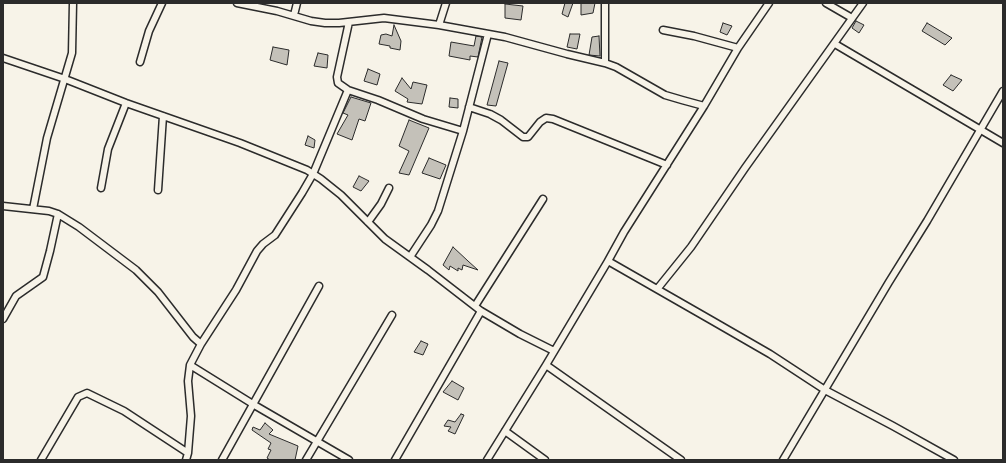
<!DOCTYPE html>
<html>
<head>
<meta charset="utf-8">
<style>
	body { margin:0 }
	#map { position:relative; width:1006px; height:463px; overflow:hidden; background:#f7f3e8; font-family:Delius,sans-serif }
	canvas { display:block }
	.frame { position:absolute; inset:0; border:4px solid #2b2b2b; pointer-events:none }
</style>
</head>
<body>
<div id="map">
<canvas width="1006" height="463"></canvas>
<div class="frame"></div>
</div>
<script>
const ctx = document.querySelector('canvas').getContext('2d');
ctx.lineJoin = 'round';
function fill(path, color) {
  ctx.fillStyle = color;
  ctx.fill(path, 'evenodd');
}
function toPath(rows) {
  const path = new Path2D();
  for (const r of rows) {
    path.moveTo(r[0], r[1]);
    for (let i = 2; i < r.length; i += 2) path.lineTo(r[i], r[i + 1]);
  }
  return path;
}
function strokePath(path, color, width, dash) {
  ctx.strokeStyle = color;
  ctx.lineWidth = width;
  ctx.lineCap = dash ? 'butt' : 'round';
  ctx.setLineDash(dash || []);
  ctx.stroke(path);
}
const building = toPath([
	[565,3,573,3,568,17,562,14,565,3],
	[581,3,595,3,593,13,581,15,581,3],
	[505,4,523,6,521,20,505,18,505,4],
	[856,21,864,25,859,33,852,28,856,21],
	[723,23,732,26,727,35,720,32,723,23],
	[927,23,952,38,945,45,922,31,927,23],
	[394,25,401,41,400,50,390,48,390,46,379,44,381,35,386,34,392,36,394,25],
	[570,34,580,34,577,49,567,47,570,34],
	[476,36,482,37,478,57,470,56,470,60,449,56,451,42,474,46,476,36],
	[599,36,600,56,589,55,592,37,599,36],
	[273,47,289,50,287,65,270,60,273,47],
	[318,53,328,55,327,68,314,66,318,53],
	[499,61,508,63,496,106,487,105,499,61],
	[368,69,380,74,377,85,364,81,368,69],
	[951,75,962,80,953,91,943,85,951,75],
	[402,78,411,89,413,82,427,85,422,104,407,102,408,99,395,91,402,78],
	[351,97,371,103,365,121,359,119,352,140,337,134,348,115,343,113,351,97],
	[450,98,458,99,458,108,449,107,450,98],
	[409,120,429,128,409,175,399,173,409,151,399,146,409,120],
	[308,136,315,140,314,148,305,145,308,136],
	[429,158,446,165,440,179,422,173,429,158],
	[359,176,369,181,361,191,353,187,359,176],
	[453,247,468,261,478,270,463,265,462,270,458,268,458,271,450,266,449,270,443,265,453,247],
	[421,341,428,344,423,355,414,352,421,341],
	[452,381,464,388,458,400,443,392,452,381],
	[461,414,464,415,455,434,448,431,451,427,444,426,448,420,455,422,461,414],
	[265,423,273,430,269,434,298,446,295,460,270,460,267,458,271,450,268,449,271,443,252,430,253,427,260,430,265,423]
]);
fill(building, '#c4c1b9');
strokePath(building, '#2b2b2b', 1);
const street = toPath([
	[237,3,277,11,311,21,325,23,339,23,384,18,439,25,505,37,567,54,605,63,616,67,665,95,682,100,704,106],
	[826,3,852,18],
	[294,15,297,3],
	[349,22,337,77,338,83,348,90,378,100,423,119,463,131],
	[439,25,446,3],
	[663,30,694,36,738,48],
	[835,44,1003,143],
	[3,58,65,79,126,103,240,143,307,170,321,179,341,195,385,239,428,270,481,311,520,334,554,351],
	[140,62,149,31,162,3],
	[605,63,605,3],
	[469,107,490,114,501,120,523,137,528,137,540,122,546,118,553,119,667,165],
	[101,188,108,149,126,103],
	[158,190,163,116],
	[3,206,49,211,58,214,79,227,136,270,158,292,193,337,201,344],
	[33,209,47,138,72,53,73,3],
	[368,222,381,204,389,188],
	[410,257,431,225,438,211,463,131,488,34],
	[608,261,624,232,704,106,738,48,769,3],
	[658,288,691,247,745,168,863,3],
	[475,306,543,199],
	[3,319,16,296,43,277,50,251,58,214],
	[190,365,256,406,349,460],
	[546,365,681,460],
	[505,431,545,460],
	[188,453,191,416,188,381,190,365,201,344,236,290,257,251,263,244,275,235,302,193,313,174,348,90],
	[41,460,78,397,87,393,124,411,188,453,186,460],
	[222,460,319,286],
	[306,460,392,315],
	[395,460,481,311],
	[487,460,546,365,608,261,711,320,770,354,825,390,893,426,954,460],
	[783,460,889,282,927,221,1003,91]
]);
strokePath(street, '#2b2b2b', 9);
strokePath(street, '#f7f3e8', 6);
</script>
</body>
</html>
